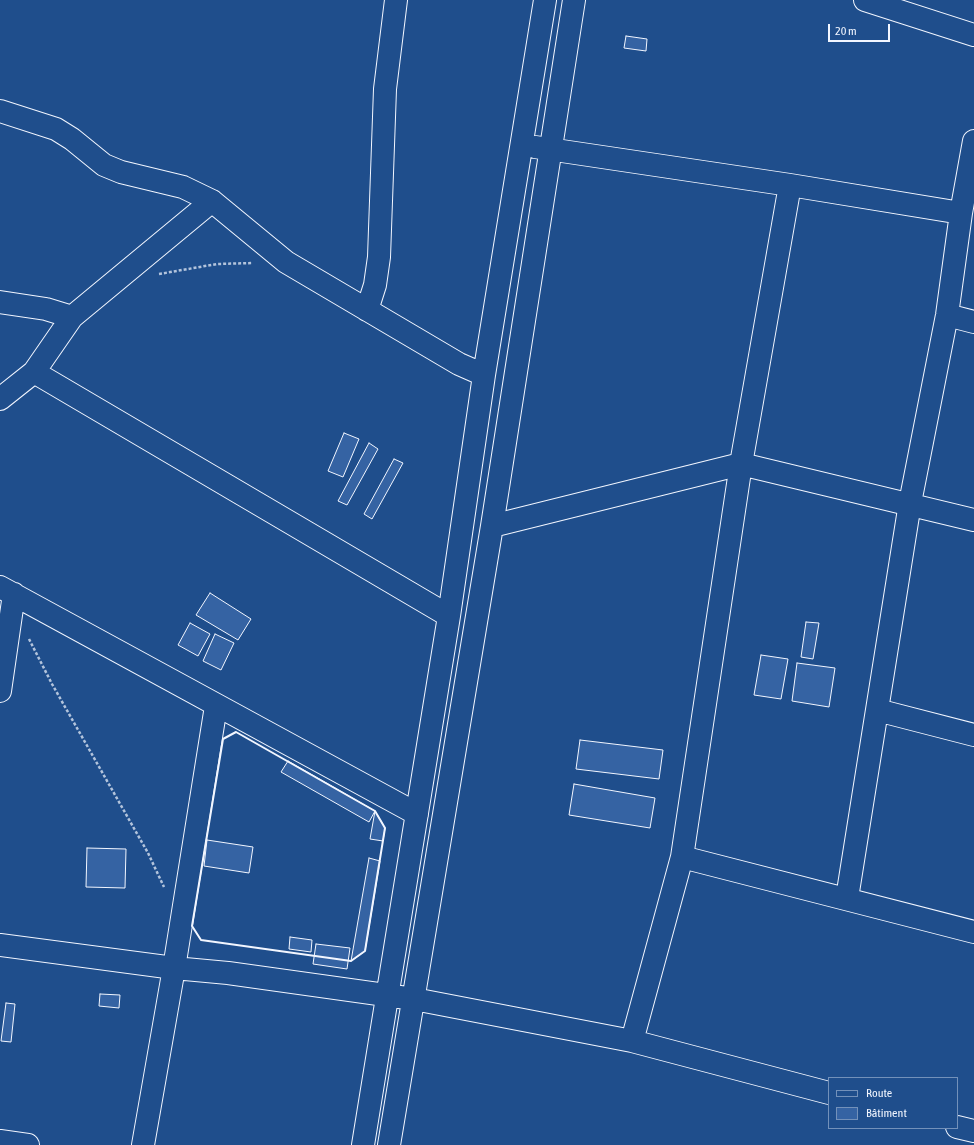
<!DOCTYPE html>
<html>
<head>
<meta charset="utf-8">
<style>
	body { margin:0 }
	#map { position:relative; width:974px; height:1145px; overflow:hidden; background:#1f4e8c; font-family:"Asap Condensed",sans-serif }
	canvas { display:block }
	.legend { position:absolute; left:828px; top:1077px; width:130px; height:52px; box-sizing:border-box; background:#1f4e8c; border:1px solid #7391ba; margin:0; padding:5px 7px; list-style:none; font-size:12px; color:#f2f6ff }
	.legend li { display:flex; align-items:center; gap:8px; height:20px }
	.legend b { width:20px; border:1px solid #7391ba }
	.scale { position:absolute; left:828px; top:24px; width:62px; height:18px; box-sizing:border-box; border:2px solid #f2f6ff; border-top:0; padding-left:5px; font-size:12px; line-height:14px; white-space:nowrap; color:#f2f6ff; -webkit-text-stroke:3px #1f4e8c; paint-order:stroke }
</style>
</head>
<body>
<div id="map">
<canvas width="974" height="1145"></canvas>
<ul class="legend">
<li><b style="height:5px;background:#1f4e8c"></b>Route</li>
<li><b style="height:11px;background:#3563a3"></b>Bâtiment</li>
</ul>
<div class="scale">20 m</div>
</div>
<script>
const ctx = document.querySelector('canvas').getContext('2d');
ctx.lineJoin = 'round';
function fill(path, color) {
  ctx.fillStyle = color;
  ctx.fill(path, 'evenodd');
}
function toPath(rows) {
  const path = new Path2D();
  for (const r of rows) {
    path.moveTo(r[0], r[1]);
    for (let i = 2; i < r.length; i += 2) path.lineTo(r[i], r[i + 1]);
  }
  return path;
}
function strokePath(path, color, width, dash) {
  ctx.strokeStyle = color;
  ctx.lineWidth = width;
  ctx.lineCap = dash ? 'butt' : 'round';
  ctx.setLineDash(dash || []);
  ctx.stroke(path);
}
const building = toPath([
	[626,36,647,39,646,51,624,48,626,36],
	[344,433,359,439,343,477,328,471,344,433],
	[369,443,378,449,347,505,338,501,369,443],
	[394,459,403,463,372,519,364,514,394,459],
	[210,593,251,619,238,640,196,615,210,593],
	[806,622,819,623,813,659,801,657,806,622],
	[190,623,210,634,198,656,178,645,190,623],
	[215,634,234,643,221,670,203,661,215,634],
	[761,655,788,659,781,699,754,695,761,655],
	[797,663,835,668,829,707,792,701,797,663],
	[580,740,663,750,659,779,576,769,580,740],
	[288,761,375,811,369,822,281,772,288,761],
	[574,784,655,798,650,828,569,815,574,784],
	[375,811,385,828,383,841,370,839,375,811],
	[207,840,253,847,249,873,204,866,207,840],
	[87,848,126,849,125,888,86,887,87,848],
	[369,858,380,861,365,951,351,961,369,858],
	[290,937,312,940,311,952,289,949,290,937],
	[316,944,350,948,347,969,313,964,316,944],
	[100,994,120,995,119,1008,99,1006,100,994],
	[6,1003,15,1004,11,1042,1,1041,6,1003]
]);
fill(building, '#3563a3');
strokePath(building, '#f2f6ff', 1);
const minor = toPath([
	[865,0,974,35],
	[0,111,56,129,72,139,104,165,121,172,183,187,212,201,286,262,459,364,484,375],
	[535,147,790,185,961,213],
	[0,302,46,309,72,317],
	[367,310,375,285,379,257,385,89,396,0],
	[947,315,974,322],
	[34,372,449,616],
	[0,399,34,372,72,317,212,201],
	[492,526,741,464,974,520],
	[0,587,417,814],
	[0,691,14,594],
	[877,710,974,735],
	[682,857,974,932],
	[847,898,910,503,947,315,961,213,974,141],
	[0,945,174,968,228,973,414,999,632,1041,829,1093],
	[632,1041,682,857,741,464,790,185],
	[957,1127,974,1131],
	[0,1141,28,1145],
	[143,1145,174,968,216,706],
	[363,1145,449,616,484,375,545,0],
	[389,1145,492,526,574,0]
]);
strokePath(minor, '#f2f6ff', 24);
strokePath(toPath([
	[159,274,217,264,253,263],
	[29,639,52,684,148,853,164,887]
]), '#b3c4dc', 2.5, [3, 2]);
strokePath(minor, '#1f4e8c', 22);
strokePath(toPath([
	[236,732,375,811,385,828,365,951,351,961,201,940,192,926,223,739,236,732]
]), '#f2f6ff', 2);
</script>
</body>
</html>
